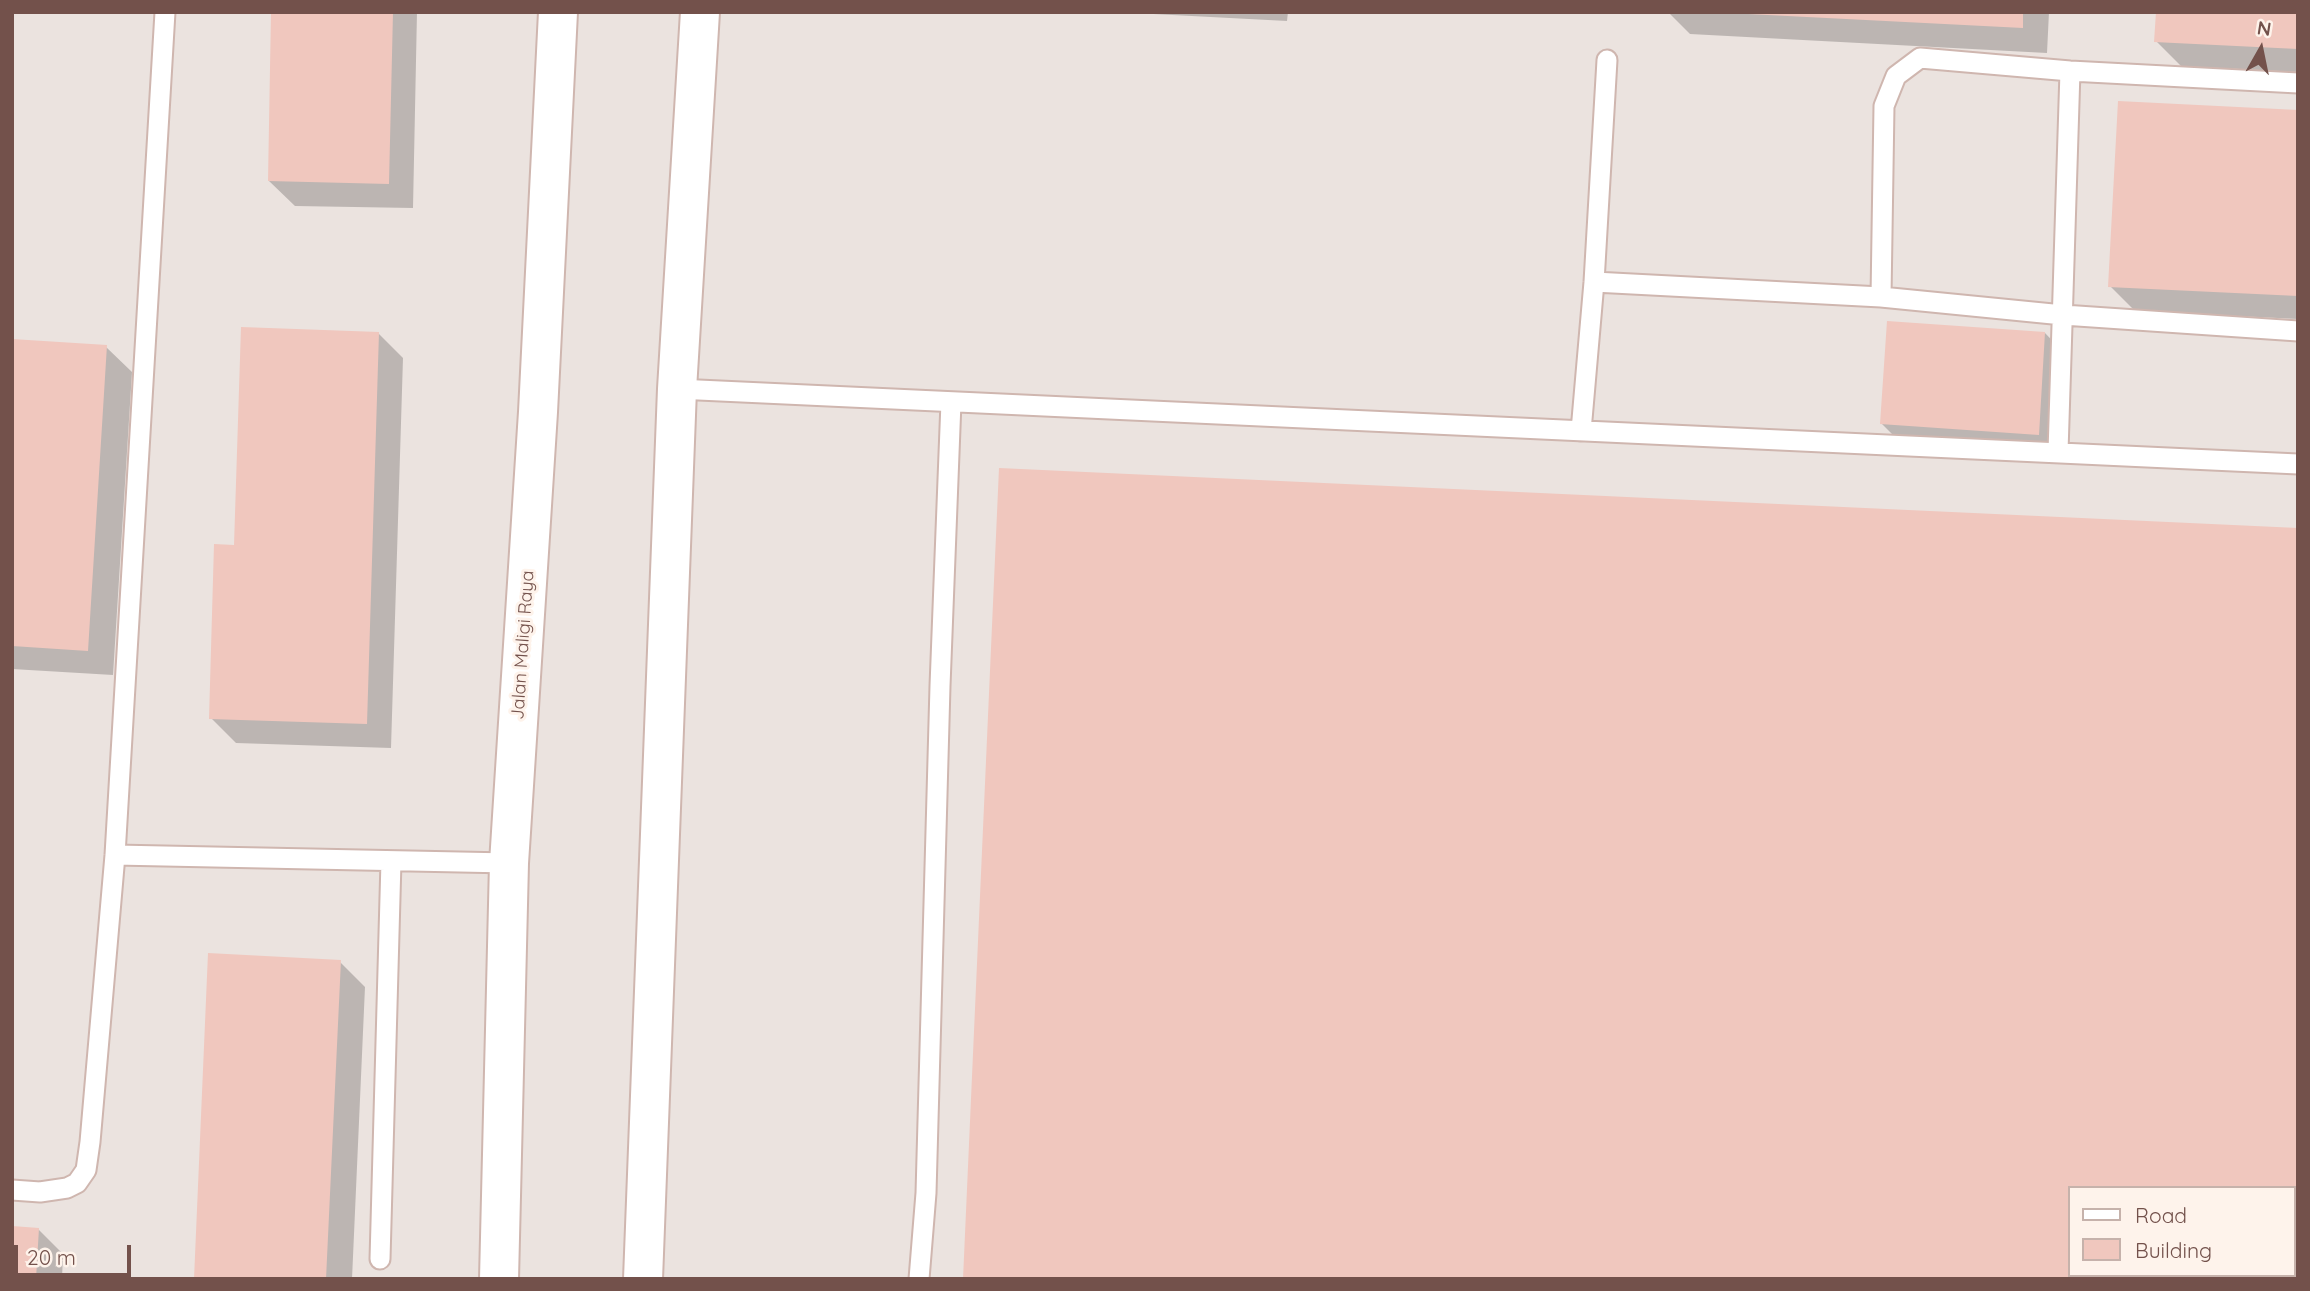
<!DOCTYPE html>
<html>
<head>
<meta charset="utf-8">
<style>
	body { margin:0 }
	#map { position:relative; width:2310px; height:1291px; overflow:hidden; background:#fbeee5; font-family:Quicksand,sans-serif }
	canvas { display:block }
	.frame { position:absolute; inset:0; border:14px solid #73514b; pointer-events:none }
	.legend { position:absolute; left:2068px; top:1186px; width:228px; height:91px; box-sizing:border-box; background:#fef3eb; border:2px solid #c6b2ab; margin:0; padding:9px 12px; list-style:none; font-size:21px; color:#73514b }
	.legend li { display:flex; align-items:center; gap:14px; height:35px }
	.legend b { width:35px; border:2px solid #c6b2ab }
	.north { position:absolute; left:2226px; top:14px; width:70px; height:70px; -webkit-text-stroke:5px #fef3eb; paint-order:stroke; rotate:9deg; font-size:19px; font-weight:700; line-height:28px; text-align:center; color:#73514b }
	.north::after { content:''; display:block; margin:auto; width:24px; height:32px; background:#73514b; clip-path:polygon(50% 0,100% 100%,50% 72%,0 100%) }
	.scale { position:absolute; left:14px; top:1245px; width:117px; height:32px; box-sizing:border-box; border:4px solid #73514b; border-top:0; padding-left:9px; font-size:21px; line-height:24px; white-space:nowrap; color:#73514b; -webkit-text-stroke:5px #fef3eb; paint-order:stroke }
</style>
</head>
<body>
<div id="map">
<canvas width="2310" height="1291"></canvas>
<div class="frame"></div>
<ul class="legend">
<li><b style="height:9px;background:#fff"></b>Road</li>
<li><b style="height:19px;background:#f0c7be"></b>Building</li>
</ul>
<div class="north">N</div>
<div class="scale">20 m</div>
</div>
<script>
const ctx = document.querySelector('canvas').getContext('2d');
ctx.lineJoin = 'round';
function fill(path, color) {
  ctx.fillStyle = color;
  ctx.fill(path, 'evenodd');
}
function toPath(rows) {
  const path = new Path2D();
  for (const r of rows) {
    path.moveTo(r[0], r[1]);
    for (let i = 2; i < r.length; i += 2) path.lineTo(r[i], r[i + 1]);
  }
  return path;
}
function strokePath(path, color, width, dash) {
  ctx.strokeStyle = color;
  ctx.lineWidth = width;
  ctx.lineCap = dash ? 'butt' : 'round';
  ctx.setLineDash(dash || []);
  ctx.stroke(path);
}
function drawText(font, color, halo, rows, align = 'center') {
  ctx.font = font + ' Quicksand,sans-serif';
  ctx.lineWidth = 6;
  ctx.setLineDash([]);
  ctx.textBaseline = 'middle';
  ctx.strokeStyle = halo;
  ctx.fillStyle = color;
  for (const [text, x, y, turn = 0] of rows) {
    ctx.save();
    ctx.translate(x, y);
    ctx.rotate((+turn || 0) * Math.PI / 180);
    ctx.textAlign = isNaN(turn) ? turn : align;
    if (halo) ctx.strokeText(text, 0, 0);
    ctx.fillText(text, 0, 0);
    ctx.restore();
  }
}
fill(toPath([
	[12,12,2298,12,2298,1279,12,1279],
	[2070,1188,2294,1188,2294,1275,2070,1275]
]), '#ebe3df');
fill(toPath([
	[273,12,417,12,413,208,295,206,269,181],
	[1115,12,1288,12,1287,21],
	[1668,12,2049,12,2047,53,1690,34],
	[2298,12,2298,72,2181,66,2156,41],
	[2298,112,2298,319,2135,311,2110,286],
	[378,333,403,358,391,748,236,743,211,718],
	[2045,333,2070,359,2063,459,1907,449,1882,424],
	[12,340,106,347,132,372,113,675,12,669],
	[340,962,365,987,352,1279,196,1279],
	[38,1229,63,1254,62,1279,12,1279]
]), '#0003');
fill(toPath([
	[271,12,393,12,389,184,268,181],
	[1748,12,2023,12,2023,28,1748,14],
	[2156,12,2298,12,2298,49,2154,42],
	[2118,101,2298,110,2298,296,2108,287],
	[1887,321,2045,332,2039,435,1880,424],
	[241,327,379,332,367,724,209,719,214,544,234,545],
	[12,339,107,345,88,651,12,646],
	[999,468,2298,528,2298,1279,963,1279],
	[2070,1188,2294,1188,2294,1275,2070,1275],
	[208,953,341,960,326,1279,194,1279],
	[12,1226,39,1228,36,1279,12,1279]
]), '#f0c7be');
const service = toPath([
	[1594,282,1881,297,2063,315,2298,331],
	[1881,297,1884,106,1896,76,1920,58,2070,71,2298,83],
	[677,389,2298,464],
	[1581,431,1594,282,1607,60],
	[2058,452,2070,71],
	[115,855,509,863],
	[12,1190,40,1192,67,1188,77,1183,86,1170,90,1142,115,855,165,12],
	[380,1259,391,861],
	[919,1279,926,1193,940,686,951,402]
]);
const minor = toPath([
	[499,1279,509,863,538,412,558,12],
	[643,1279,677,389,700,12]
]);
strokePath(service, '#cfb6af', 23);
strokePath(minor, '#cfb6af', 42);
strokePath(service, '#fff', 19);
strokePath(minor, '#fff', 38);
drawText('18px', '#73514b', '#fef3eb', [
	["Jalan Maligi Raya",523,645,-86]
]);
</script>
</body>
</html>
